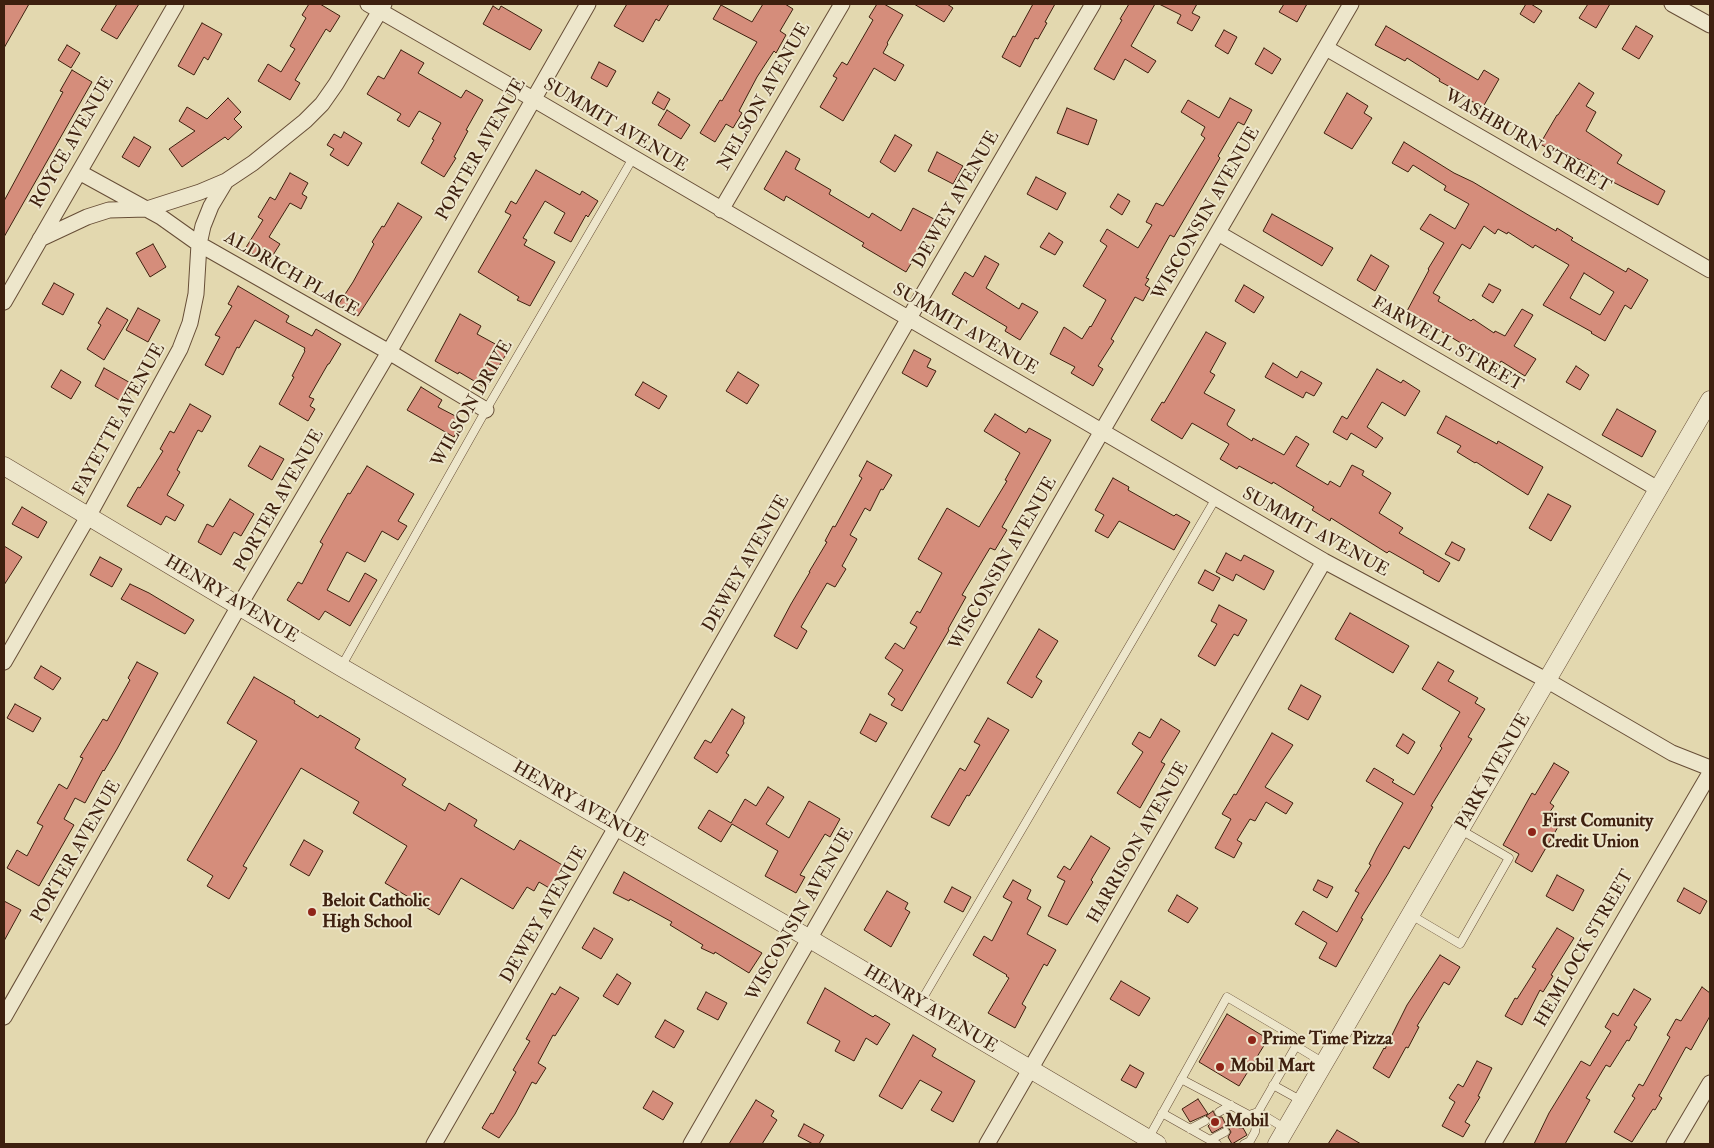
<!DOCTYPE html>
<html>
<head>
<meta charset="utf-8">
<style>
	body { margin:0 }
	#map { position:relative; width:1714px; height:1148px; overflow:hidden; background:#e3d8af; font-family:"IM FELL Double Pica",serif }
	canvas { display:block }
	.frame { position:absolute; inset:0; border:5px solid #3e200f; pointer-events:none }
</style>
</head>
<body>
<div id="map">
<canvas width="1714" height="1148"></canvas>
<div class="frame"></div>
</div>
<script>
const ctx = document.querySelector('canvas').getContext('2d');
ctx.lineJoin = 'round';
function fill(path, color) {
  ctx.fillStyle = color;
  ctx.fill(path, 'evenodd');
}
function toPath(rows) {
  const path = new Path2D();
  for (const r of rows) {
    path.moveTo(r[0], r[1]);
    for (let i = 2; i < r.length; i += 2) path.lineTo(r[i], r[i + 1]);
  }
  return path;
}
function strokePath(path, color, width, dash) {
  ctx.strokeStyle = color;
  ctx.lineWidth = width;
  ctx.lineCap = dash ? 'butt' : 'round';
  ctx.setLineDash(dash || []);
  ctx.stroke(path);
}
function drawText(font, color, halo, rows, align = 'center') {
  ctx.font = font + ' "IM FELL Double Pica",serif';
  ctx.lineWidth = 4;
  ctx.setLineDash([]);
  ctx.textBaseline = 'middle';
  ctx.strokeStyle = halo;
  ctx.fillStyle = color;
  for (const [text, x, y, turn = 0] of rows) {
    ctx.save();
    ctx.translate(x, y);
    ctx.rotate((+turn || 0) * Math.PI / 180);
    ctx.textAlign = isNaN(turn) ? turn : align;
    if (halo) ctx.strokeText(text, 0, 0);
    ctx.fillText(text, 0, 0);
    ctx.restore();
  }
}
const building = toPath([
	[4,4,29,4,4,48,4,4],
	[117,4,139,4,117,39,101,30,117,4],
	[309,4,320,4,340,16,330,32,326,29,295,80,300,83,290,100,258,81,268,64,281,72,295,49,290,46,306,18,302,15,309,4],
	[627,4,669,4,659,21,656,19,643,42,614,26,627,4],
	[763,4,785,4,793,9,780,31,786,35,776,53,774,51,757,77,739,111,742,113,733,128,726,124,715,142,700,133,720,100,722,101,757,42,713,19,721,5,752,22,763,4],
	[877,4,884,4,903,15,887,43,888,44,883,53,904,65,895,81,874,68,843,121,820,107,837,78,833,76,842,62,847,65,873,20,869,17,877,4],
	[914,4,947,4,953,8,944,22,914,4],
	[1033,4,1055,4,1045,22,1047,23,1038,39,1035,38,1020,67,1002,57,1013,36,1015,37,1033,4],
	[1129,4,1155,4,1131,46,1156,61,1148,73,1125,59,1114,80,1094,69,1122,20,1120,19,1129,4],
	[1159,4,1197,4,1192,13,1200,17,1192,31,1177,23,1181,15,1159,4],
	[1284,4,1307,4,1297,22,1279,12,1284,4],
	[1526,4,1531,4,1542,11,1534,23,1520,14,1526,4],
	[1588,4,1610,4,1596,28,1579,18,1588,4],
	[493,6,499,10,501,6,542,30,530,50,483,24,493,6],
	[202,23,222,34,208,60,204,57,194,75,178,66,202,23],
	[1386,26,1478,80,1484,70,1499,79,1483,107,1467,99,1468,97,1439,81,1440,79,1407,58,1405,61,1375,45,1386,26],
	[1636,26,1653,36,1639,59,1622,49,1636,26],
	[1224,30,1237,37,1228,54,1215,46,1224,30],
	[67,45,80,53,71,68,58,60,67,45],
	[1264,48,1281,59,1272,74,1255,64,1264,48],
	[401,50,424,63,418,73,461,98,466,90,483,100,466,130,468,131,454,157,456,158,444,177,421,163,434,140,432,139,441,123,419,111,409,127,397,120,401,114,367,94,378,76,384,79,401,50],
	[599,62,616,71,607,87,591,78,599,62],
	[72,70,92,82,4,237,4,201,63,92,60,91,72,70],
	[1579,83,1594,93,1586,106,1596,112,1586,131,1622,155,1617,163,1665,191,1658,205,1607,179,1591,168,1592,166,1557,148,1555,152,1540,144,1557,115,1558,115,1579,83],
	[658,92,670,99,664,110,652,103,658,92],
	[1347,93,1368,106,1364,113,1372,118,1352,149,1324,133,1347,93],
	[228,98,241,112,234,119,242,127,228,140,225,137,182,167,169,149,195,131,179,121,187,107,207,119,228,98],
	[1230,98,1252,110,1244,125,1238,122,1218,156,1220,158,1174,237,1170,235,1146,278,1149,279,1145,285,1150,288,1143,301,1135,297,1111,339,1114,341,1098,366,1103,369,1093,386,1071,373,1075,367,1050,354,1064,327,1082,339,1090,326,1091,327,1106,300,1083,286,1107,246,1100,241,1107,229,1138,248,1152,225,1146,222,1156,203,1163,206,1205,138,1201,135,1205,127,1181,112,1188,100,1219,118,1230,98],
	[1067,108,1097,120,1088,145,1057,133,1067,108],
	[667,110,690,125,681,139,658,125,667,110],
	[344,132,362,143,348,166,330,155,334,149,327,145,334,134,341,138,344,132],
	[895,135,912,145,895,172,880,162,895,135],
	[134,137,151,147,139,167,122,157,134,137],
	[1404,142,1454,173,1473,182,1530,216,1556,231,1557,228,1573,238,1571,240,1626,272,1628,268,1648,280,1631,309,1625,305,1605,341,1591,333,1592,332,1543,305,1569,265,1535,245,1533,248,1508,232,1507,234,1498,229,1495,234,1484,226,1470,249,1462,244,1433,293,1440,297,1438,301,1471,321,1473,319,1494,333,1495,331,1505,336,1522,309,1533,315,1514,346,1536,359,1525,376,1501,361,1497,367,1480,357,1481,355,1407,311,1429,270,1428,269,1444,243,1420,229,1430,214,1455,229,1469,204,1444,190,1446,186,1413,165,1408,172,1392,163,1404,142],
	[1584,273,1614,292,1600,315,1570,298,1584,273],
	[786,151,800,159,795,169,831,190,829,194,869,218,872,213,901,231,913,208,934,219,920,244,922,245,906,272,862,246,864,243,786,196,784,201,764,189,786,151],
	[937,152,963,166,953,184,928,171,937,152],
	[536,170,580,195,582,191,598,201,588,217,586,215,571,242,554,233,565,213,545,201,523,238,527,240,524,245,555,262,530,306,517,300,519,297,478,272,511,215,505,212,511,201,516,204,536,170],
	[290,173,308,183,302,194,307,197,301,209,290,203,269,237,280,244,268,263,245,249,263,220,258,217,270,197,275,200,290,173],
	[1036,177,1066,193,1057,210,1027,194,1036,177],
	[1118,194,1130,201,1122,215,1110,207,1118,194],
	[398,203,422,217,358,316,338,305,353,282,374,244,372,242,382,226,384,227,398,203],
	[1272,214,1333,248,1322,266,1263,231,1272,214],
	[1049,233,1063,242,1055,255,1040,247,1049,233],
	[153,244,166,267,150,277,136,253,153,244],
	[1371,255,1389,266,1375,291,1357,280,1371,255],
	[985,256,999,264,986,288,1019,309,1022,303,1038,312,1020,340,1005,331,1007,327,952,294,965,272,973,277,985,256],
	[54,283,74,294,63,315,42,304,54,283],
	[1489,284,1501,290,1493,303,1482,296,1489,284],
	[1244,285,1264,297,1254,313,1235,301,1244,285],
	[238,286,289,316,286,322,312,336,316,329,341,344,329,364,328,364,309,397,314,399,310,406,315,409,308,421,279,404,294,377,292,376,305,351,304,350,305,348,255,320,239,348,237,347,223,375,205,365,220,337,215,335,232,306,228,304,238,286],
	[107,308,128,320,104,360,87,349,101,325,98,323,107,308],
	[138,308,160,320,148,342,126,330,138,308],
	[460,314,481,326,477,334,508,351,486,388,459,372,458,374,435,361,460,314],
	[1206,332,1226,343,1210,372,1215,375,1204,393,1235,410,1227,424,1228,426,1252,441,1253,438,1284,455,1296,436,1309,444,1296,466,1328,485,1330,481,1340,487,1352,465,1364,471,1362,475,1391,493,1379,513,1403,528,1399,533,1450,563,1439,582,1423,573,1424,571,1389,551,1387,553,1331,518,1330,521,1312,510,1314,507,1273,482,1272,484,1239,466,1237,469,1220,459,1229,444,1192,423,1182,439,1151,420,1162,402,1164,403,1206,332],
	[914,350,931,359,927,367,936,371,927,387,902,373,914,350],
	[1273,363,1297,378,1301,371,1322,383,1314,396,1306,392,1303,398,1265,377,1273,363],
	[1576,366,1589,375,1580,390,1566,382,1576,366],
	[104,368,134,385,124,403,95,386,104,368],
	[1377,369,1401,383,1403,380,1420,391,1405,416,1382,402,1367,427,1383,438,1376,448,1351,433,1347,440,1333,432,1342,416,1347,419,1377,369],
	[61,370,81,382,71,399,51,387,61,370],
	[738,372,759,385,747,404,726,391,738,372],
	[643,382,667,396,659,409,635,395,643,382],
	[421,387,442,400,438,407,463,420,454,437,407,410,421,387],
	[190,404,211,416,202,432,198,430,177,470,180,472,167,495,184,505,175,521,166,516,161,525,127,506,138,487,140,488,163,451,160,449,170,431,174,433,190,404],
	[1617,409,1656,431,1642,457,1602,435,1617,409],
	[995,414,1026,433,1029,428,1051,440,1002,527,1007,530,995,550,990,548,962,595,966,597,948,629,949,630,902,711,891,705,895,699,888,694,903,670,885,658,895,643,904,649,917,627,910,623,917,611,920,613,942,573,918,559,947,508,979,527,1007,481,1005,480,1020,453,984,431,995,414],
	[1446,416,1497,444,1498,441,1543,467,1528,495,1476,462,1475,463,1457,452,1461,446,1437,433,1446,416],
	[260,446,284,459,272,480,248,466,260,446],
	[867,461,892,475,883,490,881,489,870,511,865,508,850,535,857,539,842,566,846,569,835,587,827,583,801,627,807,631,797,649,774,636,791,604,810,572,809,572,827,542,825,541,833,526,835,527,862,478,859,476,867,461],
	[367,466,414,494,398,521,407,526,398,540,382,531,365,562,347,552,327,590,349,602,365,573,377,580,350,626,325,611,319,620,287,600,298,582,302,584,323,544,320,542,348,493,350,494,367,466],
	[1113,478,1129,487,1128,490,1174,516,1176,514,1190,522,1174,550,1119,521,1108,538,1095,531,1104,515,1095,510,1113,478],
	[1548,494,1571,506,1551,541,1529,528,1548,494],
	[230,499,254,514,241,536,234,532,221,555,198,542,207,524,213,527,230,499],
	[22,507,47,522,38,538,12,524,22,507],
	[1452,542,1465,549,1459,561,1445,554,1452,542],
	[4,546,22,557,4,585,4,546],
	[1226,553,1241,561,1244,555,1274,571,1264,590,1236,574,1233,581,1216,572,1226,553],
	[100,557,122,569,112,587,90,575,100,557],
	[1205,570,1220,578,1213,591,1198,583,1205,570],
	[130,584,149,593,194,620,185,634,121,599,130,584],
	[1219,605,1247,620,1238,636,1234,634,1215,666,1198,656,1217,624,1211,621,1219,605],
	[1350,613,1409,646,1393,673,1335,639,1350,613],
	[1039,629,1058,641,1036,677,1042,681,1032,698,1007,683,1039,629],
	[137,662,158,673,117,749,104,771,103,770,85,803,75,798,64,819,74,825,39,886,7,868,17,850,27,856,43,826,37,823,59,784,67,789,83,758,80,757,103,719,107,721,130,680,128,678,137,662],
	[1438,662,1454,671,1448,681,1478,698,1475,703,1485,709,1468,737,1472,739,1431,806,1433,807,1409,849,1404,846,1388,874,1361,918,1363,919,1336,967,1319,958,1327,943,1295,924,1303,911,1337,932,1359,893,1355,891,1371,865,1369,864,1377,848,1403,803,1366,781,1374,768,1394,780,1392,782,1414,795,1442,748,1440,746,1460,712,1422,689,1438,662],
	[41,666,61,678,53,690,34,678,41,666],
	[254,677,295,701,294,703,318,718,320,715,360,739,355,748,406,779,402,785,445,811,449,803,477,820,474,826,514,850,520,840,564,866,551,889,539,882,534,891,527,887,513,909,461,878,439,915,385,883,407,846,353,813,359,802,301,768,243,866,247,868,229,899,207,886,213,876,187,860,257,741,227,723,254,677],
	[1301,685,1321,696,1308,720,1288,709,1301,685],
	[15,704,41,718,33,732,7,718,15,704],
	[732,709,745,717,743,721,744,723,726,753,729,755,717,773,694,758,705,740,711,743,732,709],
	[870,714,887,723,876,742,860,733,870,714],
	[988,718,1009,730,969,796,967,795,949,826,931,817,960,768,965,771,980,745,974,742,988,718],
	[1161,719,1180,731,1161,762,1165,764,1140,808,1117,793,1143,752,1132,744,1139,732,1150,738,1161,719],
	[1272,733,1293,745,1265,787,1293,803,1286,814,1266,802,1255,821,1250,819,1237,840,1242,843,1234,858,1215,848,1231,819,1222,814,1234,794,1236,795,1272,733],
	[1403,734,1415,742,1408,754,1396,746,1403,734],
	[1554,763,1569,772,1550,803,1554,806,1549,813,1562,820,1532,872,1515,862,1519,854,1503,845,1532,793,1535,795,1554,763],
	[768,787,784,797,766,824,789,838,809,801,840,819,830,837,825,834,800,875,805,877,796,893,765,876,778,851,732,824,721,842,698,828,709,810,731,823,745,799,756,806,768,787],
	[1091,836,1110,848,1091,880,1093,882,1067,925,1048,916,1065,881,1057,877,1064,866,1070,870,1091,836],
	[304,840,323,851,309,876,290,865,304,840],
	[624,872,762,953,749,973,715,952,714,954,701,948,703,945,670,925,672,922,630,899,629,901,613,893,624,872],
	[1557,875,1584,890,1573,911,1546,896,1557,875],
	[1013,880,1031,890,1027,899,1041,907,1027,934,1056,950,1047,966,1044,964,1022,1004,1026,1007,1015,1028,988,1013,1009,978,1006,976,1007,975,973,955,984,936,992,941,1012,902,1003,897,1013,880],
	[1318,880,1333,887,1327,898,1313,890,1318,880],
	[952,887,971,897,963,912,944,902,952,887],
	[1684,888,1707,901,1700,914,1677,901,1684,888],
	[887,891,908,903,905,909,910,912,891,947,864,930,887,891],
	[1177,895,1198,908,1188,923,1168,911,1177,895],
	[4,901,21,910,4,941,4,901],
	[594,928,613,939,601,959,582,948,594,928],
	[1557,928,1574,938,1551,975,1553,976,1543,992,1540,990,1522,1025,1505,1016,1515,998,1517,999,1536,969,1532,967,1557,928],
	[1440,955,1460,967,1449,985,1444,982,1417,1026,1419,1027,1408,1048,1406,1047,1389,1078,1373,1068,1384,1048,1385,1049,1407,1005,1440,955],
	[617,974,631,983,618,1005,603,996,617,974],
	[1121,981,1150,998,1139,1016,1110,999,1121,981],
	[560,987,579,998,555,1036,553,1035,538,1063,546,1068,536,1084,532,1082,515,1114,499,1138,482,1128,491,1113,493,1114,516,1072,513,1070,530,1041,526,1039,552,993,555,995,560,987],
	[1702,987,1710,993,1710,1016,1691,1050,1686,1047,1659,1096,1662,1098,1655,1110,1653,1109,1632,1142,1614,1132,1635,1098,1632,1096,1639,1084,1643,1086,1670,1037,1667,1035,1676,1019,1681,1021,1702,987],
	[825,988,873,1017,875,1015,890,1024,877,1045,866,1038,854,1061,835,1051,840,1041,807,1023,825,988],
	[1634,989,1651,999,1634,1025,1637,1027,1629,1041,1627,1040,1610,1067,1606,1065,1586,1098,1590,1100,1565,1144,1534,1144,1549,1113,1581,1061,1590,1066,1611,1031,1605,1027,1613,1013,1618,1016,1634,989],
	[706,992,727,1003,718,1020,697,1009,706,992],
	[1227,1014,1268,1039,1239,1086,1199,1062,1227,1014],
	[665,1020,684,1031,674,1048,655,1037,665,1020],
	[913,1035,936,1049,932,1056,975,1081,953,1122,931,1110,942,1092,920,1080,902,1109,879,1096,913,1035],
	[1477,1061,1492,1068,1478,1096,1480,1097,1465,1122,1470,1125,1463,1137,1442,1126,1455,1102,1449,1098,1458,1084,1463,1087,1477,1061],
	[1130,1065,1144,1073,1136,1088,1121,1080,1130,1065],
	[653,1091,673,1103,663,1120,643,1108,653,1091],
	[1198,1099,1208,1114,1190,1122,1182,1109,1198,1099],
	[756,1100,774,1111,771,1116,777,1120,762,1144,729,1144,756,1100],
	[1213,1111,1216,1117,1222,1117,1226,1125,1237,1118,1235,1122,1236,1126,1239,1128,1243,1128,1247,1135,1232,1144,1228,1137,1231,1132,1228,1127,1223,1127,1212,1133,1208,1126,1210,1124,1210,1119,1206,1116,1213,1111],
	[804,1124,824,1135,819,1144,813,1144,798,1136,804,1124],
	[1337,1130,1361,1144,1328,1144,1337,1130]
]);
fill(building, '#d58d7b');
strokePath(building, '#3e200f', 1);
const service = toPath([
	[341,667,486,410,633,158],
	[1411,915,1460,944,1509,858,1461,830],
	[920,1003,1216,498],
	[1181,1079,1249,1115,1258,1112,1296,1046],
	[1273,1085,1302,1101],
	[1219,1112,1231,1105],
	[1162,1113,1217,1144],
	[1240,1123,1249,1115],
	[1190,1129,1205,1121],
	[1148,1139,1227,997,1293,1036,1296,1046,1324,1063],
	[1210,1140,1225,1132],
	[1244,1144,1250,1141,1255,1132,1258,1112,1286,1129]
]);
const minor = toPath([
	[368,4,533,99,1324,561,1548,681,1672,753,1710,768],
	[1672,4,1710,25],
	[1326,48,1710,270],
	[79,172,161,217,199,244,389,352,486,410],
	[721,210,842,4],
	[1218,233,1658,489],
	[40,239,87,217,109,210,147,209,200,192,226,181,253,163,305,121,322,104,336,84,384,4],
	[4,302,176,4],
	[4,662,89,515,180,349,190,323,196,294,199,244,203,226,211,206,226,181],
	[4,1017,239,606,389,352,588,4],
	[434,1144,909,318,1093,4],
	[691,1144,1102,431,1351,4],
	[987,1144,1324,561],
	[1493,1144,1710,773],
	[1674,1144,1710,1083]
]);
const tertiary = toPath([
	[4,466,341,667,810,939,1157,1144],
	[1277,1144,1710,400]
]);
strokePath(service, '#674e37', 9);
strokePath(minor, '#674e37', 17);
strokePath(tertiary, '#674e37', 19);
strokePath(service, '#ede6cb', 8);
strokePath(minor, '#ede6cb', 15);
strokePath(tertiary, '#ede6cb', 18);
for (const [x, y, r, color] of [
	[1532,832,5,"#8f2418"],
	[312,912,5,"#8f2418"],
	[1252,1040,5,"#8f2418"],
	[1220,1067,5,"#8f2418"],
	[1215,1122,5,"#8f2418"]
]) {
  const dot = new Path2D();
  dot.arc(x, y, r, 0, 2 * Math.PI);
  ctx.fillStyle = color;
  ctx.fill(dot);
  strokePath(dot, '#ede6cb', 2);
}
drawText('18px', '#3e200f', '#ede6cb', [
	["NELSON AVENUE",765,97,-60],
	["SUMMIT AVENUE",615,126,31],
	["WASHBURN STREET",1527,142,30],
	["ROYCE AVENUE",73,143,-60],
	["PORTER AVENUE",482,150,-60],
	["DEWEY AVENUE",957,200,-60],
	["WISCONSIN AVENUE",1207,214,-60],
	["ALDRICH PLACE",291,275,30],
	["SUMMIT AVENUE",965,330,30],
	["FARWELL STREET",1447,345,30],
	["WILSON DRIVE",473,404,-60],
	["FAYETTE AVENUE",120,420,-61],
	["PORTER AVENUE",280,501,-60],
	["SUMMIT AVENUE",1315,533,29],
	["DEWEY AVENUE",747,564,-60],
	["WISCONSIN AVENUE",1004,564,-60],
	["HENRY AVENUE",231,600,31],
	["PARK AVENUE",1494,772,-60],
	["HENRY AVENUE",580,805,30],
	["HARRISON AVENUE",1139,843,-60],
	["PORTER AVENUE",77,852,-60],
	["DEWEY AVENUE",545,915,-60],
	["WISCONSIN AVENUE",801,915,-60],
	["HEMLOCK STREET",1585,949,-60],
	["HENRY AVENUE",930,1010,31]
]);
drawText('bold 18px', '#3e200f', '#ede6cb', [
	["First Comunity",1542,822],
	["Credit Union",1542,843],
	["Beloit Catholic",322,902],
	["High School",322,923],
	["Prime Time Pizza",1262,1040],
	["Mobil Mart",1230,1067],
	["Mobil",1225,1122]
], 'left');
</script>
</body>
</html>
